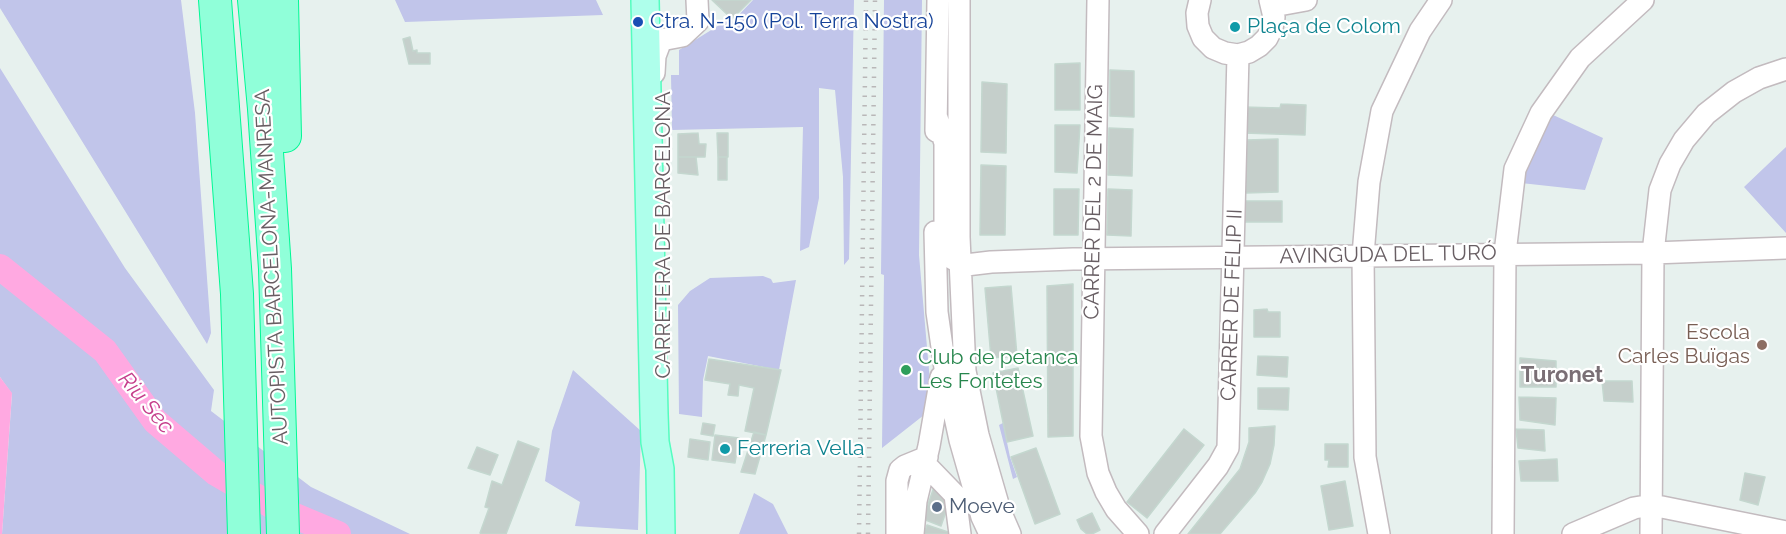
<!DOCTYPE html>
<html>
<head>
<meta charset="utf-8">
<style>
	body { margin:0 }
	canvas { display:block; background:#e7f1ee }
</style>
</head>
<body>
<canvas width="1786" height="534"></canvas>
<script>
const ctx = document.querySelector('canvas').getContext('2d');
ctx.lineJoin = 'round';
function fill(path, color) {
  ctx.fillStyle = color;
  ctx.fill(path, 'evenodd');
}
function toPath(rows) {
  const path = new Path2D();
  for (const r of rows) {
    path.moveTo(r[0], r[1]);
    for (let i = 2; i < r.length; i += 2) path.lineTo(r[i], r[i + 1]);
  }
  return path;
}
function strokePath(path, color, width, dash) {
  ctx.strokeStyle = color;
  ctx.lineWidth = width;
  ctx.lineCap = dash ? 'butt' : 'round';
  ctx.setLineDash(dash || []);
  ctx.stroke(path);
}
function drawText(font, color, halo, rows, align = 'center') {
  ctx.font = font + ' Raleway,sans-serif';
  ctx.lineWidth = 4.5;
  ctx.setLineDash([]);
  ctx.textBaseline = 'middle';
  ctx.strokeStyle = halo;
  ctx.fillStyle = color;
  for (const [text, x, y, turn = 0] of rows) {
    ctx.save();
    ctx.translate(x, y);
    ctx.rotate((+turn || 0) * Math.PI / 180);
    ctx.textAlign = isNaN(turn) ? turn : align;
    if (halo) ctx.strokeText(text, 0, 0);
    ctx.fillText(text, 0, 0);
    ctx.restore();
  }
}
fill(toPath([
	[0,0,181,0,195,113,211,333,207,344,0,8],
	[395,0,596,0,603,15,405,22],
	[753,0,854,0,849,259,844,265,843,177,835,90,819,88,819,198,809,247,800,251,803,127,672,130,671,75,679,75,679,50,729,19,732,22],
	[884,0,922,0,919,255,930,382,924,415,882,448,884,275,881,274],
	[0,68,125,268,214,390,211,411,311,487,410,534,2,534,12,394,0,377],
	[1551,114,1603,138,1585,190,1521,183],
	[1786,147,1786,233,1744,187],
	[763,276,771,279,773,283,796,280,779,370,708,356,703,380,702,417,679,414,678,305,690,291,710,278],
	[573,370,641,431,638,530,575,526,580,502,545,481,552,431],
	[1003,423,1010,457,1017,477,1013,479,999,425],
	[754,493,773,504,788,534,739,534]
]), '#c1c5ea');
fill(toPath([
	[0,377,12,393,2,534,0,534]
]), '#ffa9e1');
strokePath(toPath([
	[0,267,105,351,155,421,216,473,276,508,338,534]
]), '#ffa9e1', 26);
const building = toPath([
	[712,0,751,0,732,19,712,0],
	[410,37,413,51,417,50,417,53,430,53,430,64,409,64,403,39,410,37],
	[1080,63,1080,110,1055,110,1055,64,1080,63],
	[1110,70,1134,71,1134,117,1110,116,1110,70],
	[982,82,1007,84,1006,153,981,152,982,82],
	[1281,104,1306,105,1305,135,1243,133,1243,107,1280,108,1281,104],
	[1055,125,1080,125,1077,173,1055,172,1055,125],
	[1109,128,1133,129,1132,176,1108,175,1109,128],
	[698,133,699,144,706,144,705,157,678,157,678,134,698,133],
	[717,133,728,133,728,157,718,157,717,133],
	[1278,139,1278,192,1246,193,1247,140,1278,139],
	[678,157,696,157,698,175,678,173,678,157],
	[718,157,727,157,727,180,718,180,718,157],
	[981,165,1006,166,1005,235,980,235,981,165],
	[1054,189,1079,189,1078,235,1054,235,1054,189],
	[1108,189,1132,190,1131,236,1107,235,1108,189],
	[1244,201,1282,201,1282,222,1244,222,1244,201],
	[1073,284,1073,436,1048,437,1047,286,1073,284],
	[1011,286,1017,356,991,358,985,288,1011,286],
	[1267,309,1268,312,1280,312,1280,337,1254,337,1254,310,1267,309],
	[1258,356,1288,357,1287,377,1257,375,1258,356],
	[1520,358,1556,361,1556,387,1520,387,1520,358],
	[709,359,781,370,766,435,745,431,754,388,739,385,738,396,728,395,730,384,705,380,709,359],
	[1018,368,1033,436,1007,442,993,373,1018,368],
	[1602,381,1632,381,1633,402,1604,401,1602,381],
	[1258,388,1289,388,1288,410,1258,409,1258,388],
	[1519,397,1556,398,1555,425,1520,420,1519,397],
	[703,423,715,425,713,436,701,434,703,423],
	[1275,426,1274,445,1270,464,1262,482,1255,493,1220,534,1188,534,1240,469,1249,442,1249,428,1275,426],
	[1184,429,1204,445,1147,518,1127,502,1184,429],
	[1516,429,1544,430,1545,451,1518,448,1516,429],
	[754,432,766,435,755,474,741,472,754,432],
	[715,435,739,438,735,463,712,460,715,435],
	[690,439,710,442,708,460,688,457,690,439],
	[518,441,539,449,506,534,482,534,480,533,489,508,485,507,492,481,502,485,518,441],
	[1325,444,1348,444,1348,467,1328,467,1329,460,1325,460,1325,444],
	[477,447,498,455,490,475,468,468,477,447],
	[1036,448,1060,514,1035,524,1011,457,1036,448],
	[1557,459,1558,481,1521,481,1519,461,1557,459],
	[1745,473,1765,477,1758,505,1740,500,1745,473],
	[1345,481,1353,526,1329,530,1321,486,1345,481],
	[934,487,952,494,941,526,923,519,934,487],
	[1092,513,1100,530,1092,534,1087,534,1081,529,1077,520,1092,513],
	[927,525,951,533,951,534,924,534,927,525]
]);
fill(building, '#c5cfcb');
strokePath(building, '#c4d7cf', 1.5);
const minor = toPath([
	[959,0,959,237,965,371,978,435,1000,511,1010,534],
	[1098,0,1091,436,1098,473,1106,492,1116,509,1138,534],
	[1200,0,1197,13,1198,26,1203,38,1213,48,1225,53,1238,55,1249,52,1259,46,1267,38,1272,28,1274,17,1270,0],
	[1273,6,1306,0],
	[654,73,655,56,661,40,682,36,698,21,697,0],
	[937,118,945,143,945,246,953,259,966,265,991,262,1073,259,1653,253,1786,248],
	[936,131,938,0],
	[935,232,937,312,946,375,960,440,982,517,990,534],
	[925,464,955,495,960,534],
	[897,534,897,481,900,470,905,466,927,457],
	[913,534,916,501,929,446,941,377],
	[1165,534,1218,466,1228,448,1238,55],
	[1379,534,1365,457,1363,255,1369,182,1382,111,1420,31,1441,0],
	[1503,534,1505,253,1515,169,1541,113,1580,58,1643,0],
	[1573,534,1634,508,1652,505,1786,532],
	[1651,534,1653,253,1660,190,1670,164,1684,140,1706,114,1734,92,1759,78,1786,69]
]);
const major = toPath([
	[645,0,654,414,655,442,660,469,661,534]
]);
const highway = toPath([
	[215,0,237,294,244,534],
	[254,0,264,109,275,269,283,534],
	[282,0,285,136]
]);
strokePath(minor, '#c3bbbf', 24);
strokePath(major, '#54fdbf', 30);
strokePath(highway, '#00f895', 34);
strokePath(minor, '#fff', 21);
strokePath(major, '#aeffeb', 27);
strokePath(highway, '#90ffd9', 32);
strokePath(toPath([
	[859,534,866,0],
	[868,534,875,0]
]), '#b9b7b8', 4.5, [1.5, 8]);
for (const [x, y, r, color] of [
	[638,22,6,"#1a4fb4"],
	[1235,27,6,"#0f9aa8"],
	[1762,345,6,"#8d6e63"],
	[906,370,6,"#2e9e5b"],
	[725,449,6,"#0f9aa8"],
	[937,507,6,"#5c6f8a"]
]) {
  const dot = new Path2D();
  dot.arc(x, y, r, 0, 2 * Math.PI);
  ctx.fillStyle = color;
  ctx.fill(dot);
  strokePath(dot, '#fff', 2);
}
drawText('21px', '#164399', '#fff', [
	["Ctra. N-150 (Pol. Terra Nostra)",650,22]
], 'left');
drawText('21px', '#0d838f', '#fff', [
	["Plaça de Colom",1247,27],
	["Ferreria Vella",737,449]
], 'left');
drawText('21px', '#685e63', '#fff', [
	["CARRER DEL 2 DE MAIG",1094,202,-89],
	["CARRETERA DE BARCELONA",664,235,-90],
	["AVINGUDA DEL TURÓ",1388,255,-1],
	["AUTOPISTA BARCELONA-MANRESA",272,267,-93],
	["CARRER DE FELIP II",1232,305,-88]
]);
drawText('21px', '#785e54', '#fff', [
	["Escola",1750,333],
	["Carles Buïgas",1750,357]
], 'right');
drawText('21px', '#27864d', '#fff', [
	["Club de petanca",918,358],
	["Les Fontetes",918,382]
], 'left');
drawText('21px', '#4e5e75', '#fff', [
	["Moeve",949,507]
], 'left');
drawText('bold 22px', '#7a6f75', '#fff', [
	["Turonet",1562,375]
]);
drawText('italic 22px', '#c53e8b', '#fff', [
	["Riu Sec",146,403,50]
]);
</script>
</body>
</html>
